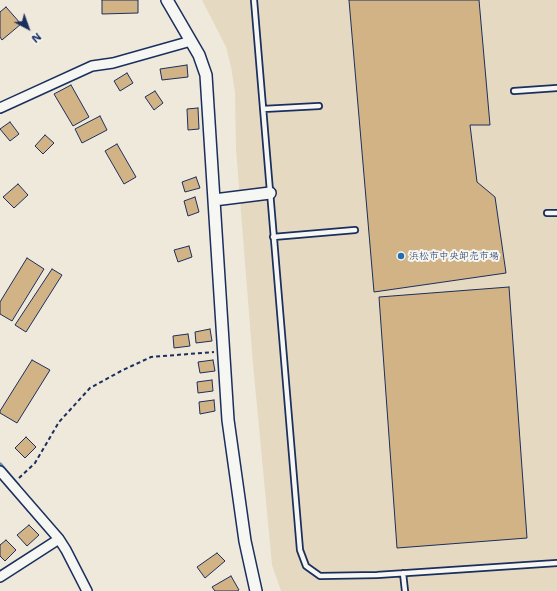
<!DOCTYPE html>
<html>
<head>
<meta charset="utf-8">
<style>
	body { margin:0 }
	#map { position:relative; width:557px; height:591px; overflow:hidden; background:#efe9dc; font-family:"Shantell Sans",sans-serif }
	canvas { display:block }
	.north { position:absolute; left:8px; top:8px; width:40px; height:40px; -webkit-text-stroke:3px #f6f6f2; paint-order:stroke; rotate:139deg; font-size:11px; font-weight:700; line-height:16px; text-align:center; color:#1b2f5e }
	.north::after { content:''; display:block; margin:auto; width:14px; height:18px; background:#1b2f5e; clip-path:polygon(50% 0,100% 100%,50% 72%,0 100%) }
</style>
</head>
<body>
<div id="map">
<canvas width="557" height="591"></canvas>
<div class="north">N</div>
</div>
<script>
const ctx = document.querySelector('canvas').getContext('2d');
ctx.lineJoin = 'round';
function fill(path, color) {
  ctx.fillStyle = color;
  ctx.fill(path, 'evenodd');
}
function toPath(rows) {
  const path = new Path2D();
  for (const r of rows) {
    path.moveTo(r[0], r[1]);
    for (let i = 2; i < r.length; i += 2) path.lineTo(r[i], r[i + 1]);
  }
  return path;
}
function strokePath(path, color, width, dash) {
  ctx.strokeStyle = color;
  ctx.lineWidth = width;
  ctx.lineCap = dash ? 'butt' : 'round';
  ctx.setLineDash(dash || []);
  ctx.stroke(path);
}
function drawText(font, color, halo, rows, align = 'center') {
  ctx.font = font + ' "Shantell Sans","Klee One",sans-serif';
  ctx.lineWidth = 4;
  ctx.setLineDash([]);
  ctx.textBaseline = 'middle';
  ctx.strokeStyle = halo;
  ctx.fillStyle = color;
  for (const [text, x, y, turn = 0] of rows) {
    ctx.save();
    ctx.translate(x, y);
    ctx.rotate((+turn || 0) * Math.PI / 180);
    ctx.textAlign = isNaN(turn) ? turn : align;
    if (halo) ctx.strokeText(text, 0, 0);
    ctx.fillText(text, 0, 0);
    ctx.restore();
  }
}
fill(toPath([
	[202,0,557,0,557,591,281,591,272,565,253,364,236,149,235,92,231,67,226,47]
]), '#e6d9c2');
strokePath(toPath([
	[0,464,18,485]
]), '#6087b2', 3.5);
const building = toPath([
	[102,0,138,0,138,13,102,14,102,0],
	[349,0,479,0,490,125,470,125,477,182,495,197,506,273,374,292,349,0],
	[6,7,21,24,2,40,0,37,0,12,6,7],
	[187,65,188,77,162,80,160,69,187,65],
	[127,73,133,83,120,91,114,81,127,73],
	[71,85,89,117,73,126,54,94,71,85],
	[155,91,163,103,154,110,145,97,155,91],
	[198,108,199,129,188,130,187,109,198,108],
	[100,116,107,130,82,143,75,129,100,116],
	[10,122,19,134,10,141,0,129,10,122],
	[45,135,54,143,43,154,35,146,45,135],
	[117,144,136,177,124,184,105,151,117,144],
	[196,177,200,188,185,192,182,182,196,177],
	[18,184,28,195,14,208,3,197,18,184],
	[195,197,199,212,188,216,184,201,195,197],
	[189,246,192,257,178,262,174,250,189,246],
	[27,258,44,269,12,321,0,314,0,302,27,258],
	[52,269,62,275,26,332,15,325,52,269],
	[509,287,527,538,397,548,379,297,509,287],
	[210,329,212,341,196,343,195,332,210,329],
	[188,334,190,346,174,348,173,336,188,334],
	[32,360,50,370,17,423,0,413,0,411,32,360],
	[213,360,215,371,200,373,198,362,213,360],
	[212,380,213,391,198,393,197,382,212,380],
	[214,400,215,411,200,414,199,402,214,400],
	[26,437,36,447,25,458,15,448,26,437],
	[29,525,39,535,27,546,17,535,29,525],
	[6,540,16,550,5,561,0,556,0,545,6,540],
	[217,553,225,561,205,578,197,567,217,553],
	[231,576,239,590,237,591,215,591,212,587,231,576]
]);
fill(building, '#d2b386');
strokePath(building, '#1b2f5e', 1);
const service = toPath([
	[254,0,300,550,306,566,320,576,377,575,557,563],
	[514,91,557,88],
	[263,109,319,106],
	[547,213,557,213],
	[273,237,355,230],
	[403,573,405,591]
]);
const minor = toPath([
	[0,108,92,66,113,63,191,41],
	[0,471,59,539,66,550,87,591],
	[0,577,59,539]
]);
const tertiary = toPath([
	[167,0,199,55,206,75,228,420,245,541,256,591],
	[214,200,270,193]
]);
strokePath(service, '#1b2f5e', 8);
strokePath(minor, '#1b2f5e', 12);
strokePath(tertiary, '#1b2f5e', 14);
strokePath(toPath([
	[19,478,35,463,59,422,90,388,121,371,151,357,214,352]
]), '#1b2f5e', 2, [4, 3]);
strokePath(service, '#f6f6f2', 4.5);
strokePath(minor, '#f6f6f2', 9);
strokePath(tertiary, '#f6f6f2', 11);
for (const [x, y, r, color] of [
	[401,256,4,"#1f6fb2"]
]) {
  const dot = new Path2D();
  dot.arc(x, y, r, 0, 2 * Math.PI);
  ctx.fillStyle = color;
  ctx.fill(dot);
  strokePath(dot, '#f6f6f2', 1.5);
}
drawText('10px', '#1b2f5e', '#f6f6f2', [
	["浜松市中央卸売市場",409,256]
], 'left');
</script>
</body>
</html>
